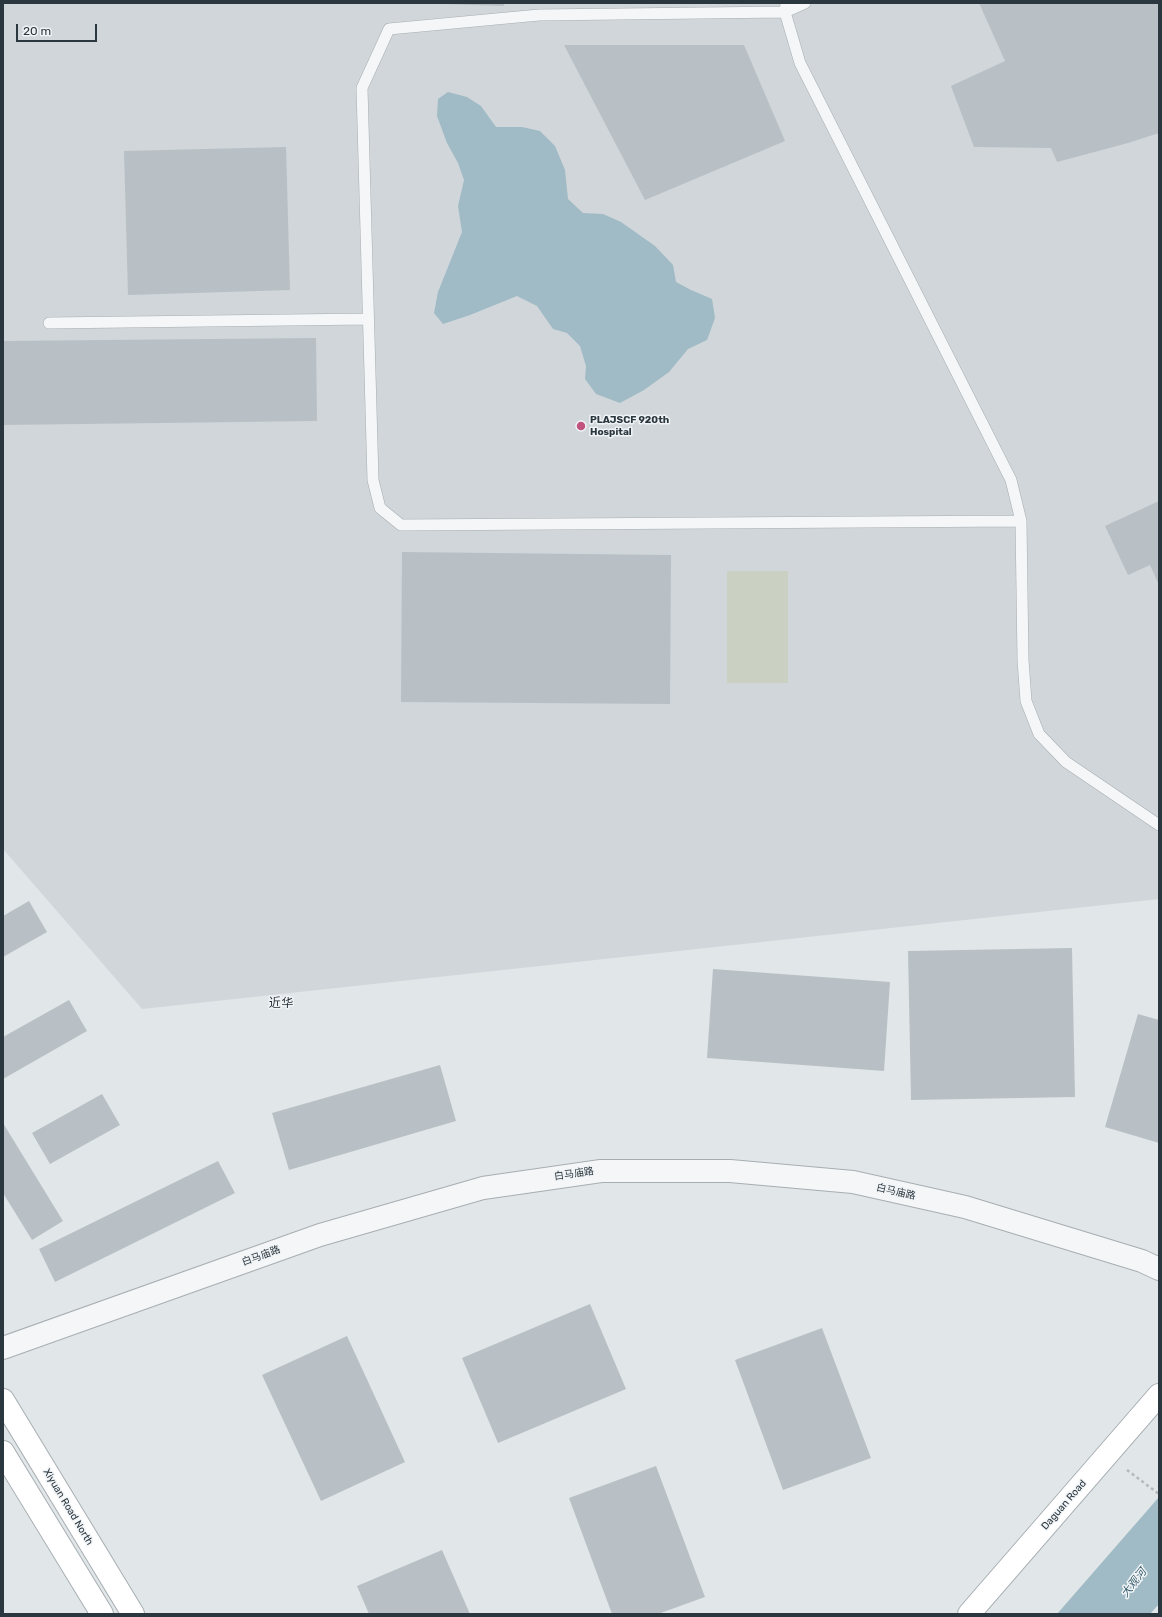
<!DOCTYPE html>
<html>
<head>
<meta charset="utf-8">
<style>
	body { margin:0 }
	#map { position:relative; width:1162px; height:1617px; overflow:hidden; background:#e1e6e8; font-family:Rubik,sans-serif }
	canvas { display:block }
	.frame { position:absolute; inset:0; border:4px solid #2b373f; pointer-events:none }
	.scale { position:absolute; left:16px; top:24px; width:81px; height:18px; box-sizing:border-box; border:2px solid #2b373f; border-top:0; padding-left:5px; font-size:12px; line-height:14px; white-space:nowrap; color:#2b373f; -webkit-text-stroke:3px #f1f4f6; paint-order:stroke }
</style>
</head>
<body>
<div id="map">
<canvas width="1162" height="1617"></canvas>
<div class="frame"></div>
<div class="scale">20 m</div>
</div>
<script>
const ctx = document.querySelector('canvas').getContext('2d');
ctx.lineJoin = 'round';
function fill(path, color) {
  ctx.fillStyle = color;
  ctx.fill(path, 'evenodd');
}
function toPath(rows) {
  const path = new Path2D();
  for (const r of rows) {
    path.moveTo(r[0], r[1]);
    for (let i = 2; i < r.length; i += 2) path.lineTo(r[i], r[i + 1]);
  }
  return path;
}
function strokePath(path, color, width, dash) {
  ctx.strokeStyle = color;
  ctx.lineWidth = width;
  ctx.lineCap = dash ? 'butt' : 'round';
  ctx.setLineDash(dash || []);
  ctx.stroke(path);
}
function drawText(font, color, halo, rows, align = 'center') {
  ctx.font = font + ' Rubik,"Noto Sans SC",sans-serif';
  ctx.lineWidth = 3;
  ctx.setLineDash([]);
  ctx.textBaseline = 'middle';
  ctx.strokeStyle = halo;
  ctx.fillStyle = color;
  for (const [text, x, y, turn = 0] of rows) {
    ctx.save();
    ctx.translate(x, y);
    ctx.rotate((+turn || 0) * Math.PI / 180);
    ctx.textAlign = isNaN(turn) ? turn : align;
    if (halo) ctx.strokeText(text, 0, 0);
    ctx.fillText(text, 0, 0);
    ctx.restore();
  }
}
fill(toPath([
	[3,3,1159,3,1159,899,142,1009,3,849]
]), '#d0d6da');
fill(toPath([
	[727,571,788,571,788,683,727,683]
]), '#cad1c3');
fill(toPath([
	[448,92,467,97,481,106,496,127,522,127,540,131,555,146,565,170,568,199,583,213,603,214,621,222,655,246,673,265,676,282,691,290,712,299,715,318,707,340,688,349,669,372,644,390,620,403,596,394,585,379,586,366,580,346,567,333,553,329,537,306,517,296,470,315,443,324,434,313,438,292,462,232,458,206,464,180,458,163,447,143,437,116,438,99],
	[1159,1497,1159,1604,1150,1614,1057,1614]
]), '#a0bbc5');
fill(toPath([
	[442,3,504,3,504,6,442,4],
	[979,3,1159,3,1159,133,1128,143,1057,162,1051,148,974,147,951,86,1005,61],
	[564,45,744,45,785,141,645,200],
	[286,147,290,290,128,295,124,151],
	[316,338,317,421,3,425,3,341],
	[1159,501,1159,585,1150,565,1128,575,1105,526],
	[402,552,671,555,670,704,401,702],
	[29,901,47,932,3,957,3,916],
	[1072,948,1075,1097,911,1100,908,951],
	[713,969,890,982,884,1071,707,1058],
	[69,1000,87,1031,3,1079,3,1037],
	[1138,1014,1159,1020,1159,1143,1105,1127],
	[440,1065,456,1121,289,1170,272,1113],
	[102,1094,120,1125,50,1164,32,1133],
	[3,1123,63,1221,32,1240,3,1193],
	[218,1161,235,1193,55,1282,39,1249],
	[590,1304,626,1389,498,1443,462,1358],
	[822,1328,871,1458,783,1490,735,1360],
	[347,1336,405,1462,321,1501,262,1375],
	[656,1466,705,1597,658,1614,612,1614,569,1498],
	[442,1550,470,1614,369,1614,357,1586]
]), '#b9c0c5');
const lane = toPath([
	[786,3,785,12,539,15,389,29,362,88,373,480,380,508,401,525,1021,521],
	[805,3,785,12,800,63,1011,480,1021,521,1023,660,1026,701,1039,734,1066,762,1159,825],
	[49,323,368,319]
]);
const street = toPath([
	[3,1348,320,1235,483,1188,601,1171,730,1171,853,1182,965,1207,1142,1261,1159,1269]
]);
const secondary = toPath([
	[3,1400,133,1614],
	[3,1452,102,1614],
	[969,1614,1159,1395]
]);
strokePath(lane, '#a7aeb2', 12);
strokePath(street, '#a7aeb2', 24);
strokePath(secondary, '#a7aeb2', 24);
strokePath(toPath([
	[1127,1470,1159,1494]
]), '#b4b9bc', 2.5, [3, 3]);
strokePath(lane, '#f4f6f7', 11);
strokePath(street, '#f4f6f7', 22);
strokePath(secondary, '#fff', 22);
for (const [x, y, r, color] of [
	[581,426,5,"#c1537f"]
]) {
  const dot = new Path2D();
  dot.arc(x, y, r, 0, 2 * Math.PI);
  ctx.fillStyle = color;
  ctx.fill(dot);
  strokePath(dot, '#f1f4f6', 1.5);
}
drawText('bold 10px', '#2b373f', '#f1f4f6', [
	["PLAJSCF 920th",590,420],
	["Hospital",590,432]
], 'left');
drawText('10px', '#2b373f', '#f1f4f6', [
	["白马庙路",574,1174,-8],
	["白马庙路",896,1192,13],
	["白马庙路",261,1256,-20],
	["Daguan Road",1064,1505,-49],
	["Xiyuan Road North",68,1507,59]
]);
drawText('italic 11px', '#395f6e', '#f1f4f6', [
	["大观河",1134,1583,-52]
]);
drawText('12px', '#1d282f', '#f1f4f6', [
	["近华",281,1004]
]);
</script>
</body>
</html>
